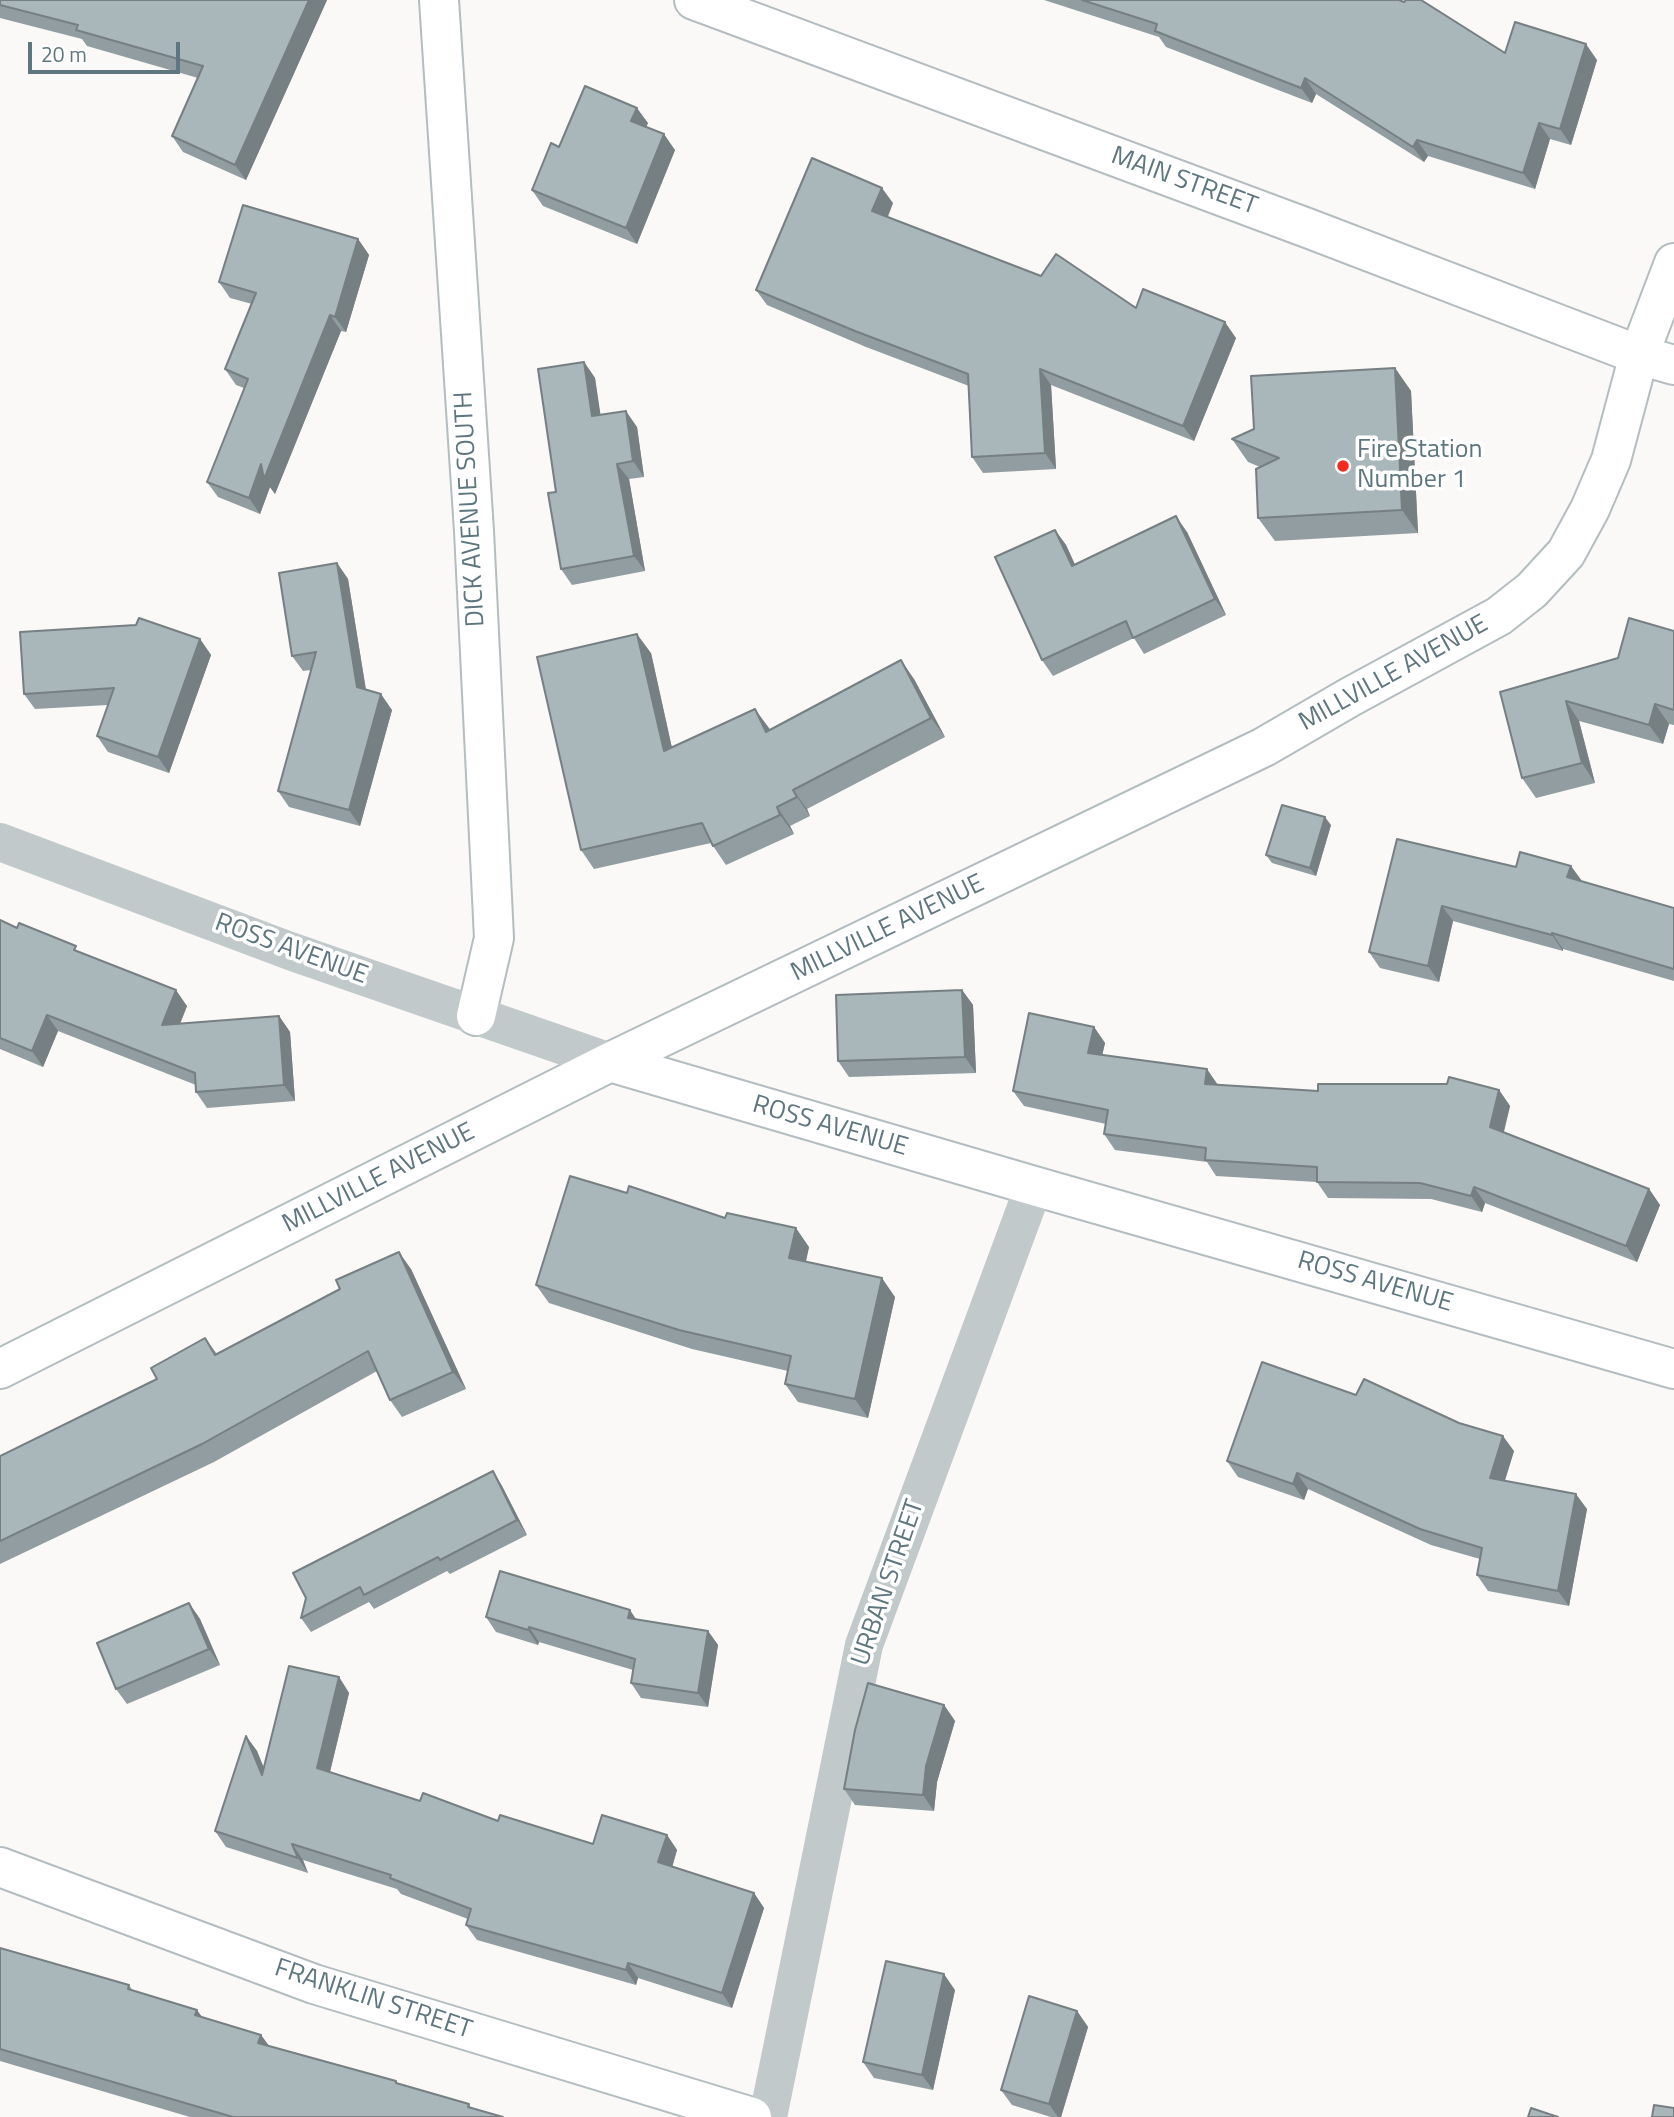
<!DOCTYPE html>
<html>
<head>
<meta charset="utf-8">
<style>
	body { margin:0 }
	#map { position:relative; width:1674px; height:2117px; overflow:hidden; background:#faf9f7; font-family:"Titillium Web",sans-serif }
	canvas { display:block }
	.scale { position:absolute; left:28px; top:42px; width:152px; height:32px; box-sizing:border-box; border:4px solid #5e767f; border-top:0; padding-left:9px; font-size:21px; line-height:24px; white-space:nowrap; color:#5e767f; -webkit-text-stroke:5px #fff; paint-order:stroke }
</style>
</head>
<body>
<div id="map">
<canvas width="1674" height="2117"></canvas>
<div class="scale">20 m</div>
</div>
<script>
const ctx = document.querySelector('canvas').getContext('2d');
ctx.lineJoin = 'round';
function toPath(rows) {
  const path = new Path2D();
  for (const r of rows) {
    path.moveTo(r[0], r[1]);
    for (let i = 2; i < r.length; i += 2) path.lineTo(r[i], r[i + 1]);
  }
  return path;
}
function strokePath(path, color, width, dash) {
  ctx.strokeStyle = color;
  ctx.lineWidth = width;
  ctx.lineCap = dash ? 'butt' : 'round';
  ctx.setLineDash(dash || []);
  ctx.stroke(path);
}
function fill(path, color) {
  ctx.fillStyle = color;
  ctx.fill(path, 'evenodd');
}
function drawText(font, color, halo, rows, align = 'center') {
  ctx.font = font + ' "Titillium Web",sans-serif';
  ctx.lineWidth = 7;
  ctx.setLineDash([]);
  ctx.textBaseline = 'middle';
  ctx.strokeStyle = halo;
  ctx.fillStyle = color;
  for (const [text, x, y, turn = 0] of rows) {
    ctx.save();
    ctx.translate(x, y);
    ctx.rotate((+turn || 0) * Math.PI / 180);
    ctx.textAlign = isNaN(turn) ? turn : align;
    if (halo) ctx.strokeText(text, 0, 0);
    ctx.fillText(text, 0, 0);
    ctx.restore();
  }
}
const secondary = toPath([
	[439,0,474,531,494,938,476,1016],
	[610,1062,1034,1186,1674,1369],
	[0,1369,610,1062,1264,747,1350,697,1499,616,1532,590,1566,553,1590,509,1611,460,1639,355,1674,263],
	[0,1867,314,1984,752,2117]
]);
const primary = toPath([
	[694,0,1310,229,1639,355,1674,365]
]);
strokePath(secondary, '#b4bdc0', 42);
strokePath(primary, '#b5bdc0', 42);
strokePath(toPath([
	[0,842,290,951,610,1062],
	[768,2117,864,1645,1034,1186]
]), '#c2c9cb', 38);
strokePath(secondary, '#fff', 38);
strokePath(primary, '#fff', 38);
fill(toPath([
	[0,0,327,0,246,180,183,152,172,136,198,78,87,46,82,39,0,18],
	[1044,0,1399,0,1505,53,1597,60,1571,145,1550,139,1535,189,1428,156,1424,162,1316,94,1312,103,1166,47,1159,37],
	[648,123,646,127,675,150,637,244,543,206,532,190,559,147],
	[893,203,888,217,1041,276,1136,308,1236,338,1194,441,1051,385,1056,469,983,473,972,457,969,386,866,347,767,305,756,290],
	[358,239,369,255,346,332,341,331,275,494,270,487,260,514,218,497,207,482,244,388,236,385,225,369,252,304,230,298,219,282],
	[584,362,595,378,600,415,637,427,644,477,629,479,645,571,572,585,561,569,556,492],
	[1395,368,1411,391,1418,533,1275,541,1258,518,1260,467,1248,462,1232,439],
	[1055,530,1066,545,1075,565,1187,532,1226,615,1144,654,1134,638,1053,676,1042,660],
	[337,563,348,579,366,690,392,710,360,826,289,807,278,791,311,670,303,671,292,656],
	[1674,631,1674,725,1669,724,1663,744,1579,721,1595,783,1536,798,1522,778,1500,692,1618,658],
	[200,639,211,655,169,773,108,752,97,736,108,705,35,709,24,694],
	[651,653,672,748,769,728,770,730,914,679,945,737,807,809,810,816,790,826,794,834,726,865,711,843,594,869,581,850],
	[1331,825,1316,876,1272,863,1266,855],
	[1397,839,1582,882,1674,908,1674,981,1563,949,1563,951,1453,921,1439,982,1380,968,1369,952],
	[0,920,17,928,80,952,187,1006,180,1024,279,1016,290,1032,295,1101,207,1108,196,1092,196,1085,58,1031,43,1067,0,1049],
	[962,990,973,1005,976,1073,849,1077,838,1061],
	[1094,1027,1105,1043,1102,1055,1218,1085,1318,1091,1499,1090,1510,1106,1504,1132,1649,1189,1660,1205,1637,1262,1485,1203,1482,1212,1431,1199,1328,1198,1317,1182,1216,1176,1207,1162,1115,1150,1104,1134,1106,1124,1024,1106,1013,1091],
	[627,1193,809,1247,806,1262,895,1297,868,1418,798,1402,785,1384,788,1371,692,1349,549,1303,536,1285],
	[411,1269,466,1389,402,1417,390,1400,377,1371,214,1462,0,1564,0,1456,157,1379,205,1338,217,1354],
	[1514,1451,1505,1480,1587,1509,1569,1606,1488,1591,1477,1575,1480,1559,1431,1545,1308,1489,1304,1500,1238,1477,1227,1461],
	[493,1471,502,1486,527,1535,450,1574,447,1571,374,1609,369,1602,311,1632,301,1618],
	[189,1603,200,1619,220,1665,127,1704,116,1689],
	[486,1617,637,1620,708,1631,718,1645,708,1707,641,1698,631,1683,633,1670,539,1642,538,1645,496,1632],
	[339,1677,349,1693,330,1772,420,1801,498,1821,593,1844,667,1835,677,1850,672,1867,754,1893,764,1908,732,2008,638,1978,636,1985,477,1940,466,1925,468,1919,401,1894,397,1889,303,1860,308,1873,226,1847,215,1831,246,1736,257,1751,264,1769],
	[944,1705,955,1721,937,1782,934,1811,855,1805,844,1789],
	[0,1948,129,1985,133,1991,203,2018,261,2035,269,2046,469,2104,471,2108,503,2117,190,2117,0,2061],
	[955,1990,933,2090,874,2078,863,2062],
	[1077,2011,1088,2027,1061,2117,1051,2117,1012,2105,1001,2090]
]), '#919da0');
fill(toPath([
	[309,0,327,0,246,180,235,165],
	[1586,44,1597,60,1571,145,1560,129],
	[1305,78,1316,94,1312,103,1301,88],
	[637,108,648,123,642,136,631,121],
	[1539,123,1550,139,1535,189,1523,173],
	[664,134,675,150,637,244,626,228],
	[1417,140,1428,156,1424,162,1413,147],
	[882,188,893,203,883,227,872,211],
	[358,239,369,255,346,332,335,317],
	[330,315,341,331,275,494,270,487,260,514,249,498,261,464],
	[1225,322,1236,338,1194,441,1183,426],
	[584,362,595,378,603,431,592,416],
	[1395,368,1411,391,1418,533,1402,510],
	[1040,369,1051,385,1056,469,1045,453],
	[626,411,637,427,644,477,633,461],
	[617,464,629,479,645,571,634,556],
	[1176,516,1187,532,1226,615,1215,599],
	[1055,530,1066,545,1083,582,1072,566],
	[337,563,348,579,368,703,357,687],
	[637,634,651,653,677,771,664,751],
	[200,639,211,655,169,773,158,757],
	[901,660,914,679,945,737,931,718],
	[381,694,392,710,360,826,349,810],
	[1566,701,1579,721,1595,783,1582,763],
	[1655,704,1669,724,1663,744,1649,725],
	[755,709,769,728,780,751,766,732],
	[793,790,807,809,810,816,797,797],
	[777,807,790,826,794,834,780,815],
	[1325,817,1331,825,1316,876,1310,868],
	[1571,866,1582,881,1567,877],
	[1442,906,1453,921,1439,982,1428,966],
	[1552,933,1563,949,1563,951,1552,935],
	[176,990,187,1006,173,1041,162,1025],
	[962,990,973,1005,976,1073,965,1057],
	[47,1015,58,1031,43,1067,32,1051],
	[279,1016,290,1032,295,1101,284,1085],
	[1094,1027,1105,1043,1099,1069,1088,1053],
	[1207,1069,1218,1085,1205,1084],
	[1499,1090,1510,1106,1501,1142,1490,1127],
	[1474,1187,1485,1203,1482,1212,1471,1196],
	[1649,1189,1660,1205,1637,1262,1626,1246],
	[796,1228,809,1247,802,1277,789,1258],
	[399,1252,411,1269,466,1389,453,1372],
	[882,1278,895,1297,868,1418,855,1399],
	[1503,1436,1514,1451,1501,1493,1490,1478],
	[493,1471,502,1486,527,1535,517,1520],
	[1297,1473,1308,1489,1304,1500,1293,1484],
	[1576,1494,1587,1509,1569,1606,1558,1591],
	[189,1603,200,1619,220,1665,209,1649],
	[630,1610,640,1625,628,1618],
	[529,1627,539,1642,538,1645,528,1630],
	[708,1631,718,1645,708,1707,698,1693],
	[339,1677,349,1693,327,1784,317,1768],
	[944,1705,955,1721,937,1782,934,1811,923,1795,926,1766],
	[246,1736,257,1751,273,1790,262,1775],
	[667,1835,677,1850,669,1878,658,1862],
	[292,1844,303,1860,308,1873,298,1858],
	[754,1893,764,1908,732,2008,722,1993],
	[628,1963,638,1978,636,1985,626,1970],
	[944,1974,955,1990,933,2090,922,2075],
	[197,2010,208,2025,195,2015],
	[1077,2011,1088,2027,1061,2117,1058,2117,1049,2104],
	[261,2035,272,2050,258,2043]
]), '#767f82');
const building = toPath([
	[0,0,309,0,235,165,172,136,203,66,76,30,78,25,0,5,0,0],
	[1082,0,1399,0,1404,2,1406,0,1421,0,1505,53,1515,22,1586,44,1560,129,1539,123,1523,173,1417,140,1413,147,1305,78,1301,88,1155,31,1157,24,1082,0],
	[585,86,637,108,631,121,664,134,626,228,532,190,551,143,559,147,585,86],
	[812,158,882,188,872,211,1041,276,1056,254,1136,308,1143,289,1225,322,1183,426,1040,369,1045,453,972,457,968,374,855,331,756,290,812,158],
	[243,205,358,239,335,317,330,315,264,479,261,464,249,498,207,482,248,379,225,369,256,293,219,282,243,205],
	[584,362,592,416,626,411,633,461,617,464,634,556,561,569,548,493,556,492,538,369,584,362],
	[1395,368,1402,510,1258,518,1256,469,1279,458,1232,439,1254,429,1251,376,1395,368],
	[1176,516,1215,599,1133,638,1126,621,1042,660,995,557,1055,530,1072,566,1176,516],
	[337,563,357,687,381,694,349,810,278,791,316,652,292,656,279,573,337,563],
	[139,618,200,639,158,757,97,736,114,688,24,694,20,632,136,625,139,618],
	[1629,618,1674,631,1674,710,1655,704,1649,725,1566,701,1582,763,1522,778,1500,692,1618,658,1629,618],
	[637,634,664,751,755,709,766,732,901,660,931,718,793,790,797,797,777,807,780,815,713,846,702,823,581,850,537,657,637,634],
	[1282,805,1325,817,1310,868,1266,855,1282,805],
	[1397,839,1516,867,1520,852,1571,866,1567,877,1674,908,1674,969,1552,933,1552,935,1442,906,1428,966,1369,952,1397,839],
	[0,920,17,928,19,923,76,946,74,950,176,990,162,1025,279,1016,284,1085,196,1092,195,1073,47,1015,32,1051,0,1038,0,920],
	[962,990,965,1057,838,1061,836,995,962,990],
	[1029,1013,1094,1027,1088,1053,1207,1069,1205,1084,1318,1091,1318,1084,1447,1084,1449,1077,1499,1090,1490,1127,1649,1189,1626,1246,1474,1187,1471,1196,1420,1183,1317,1182,1317,1167,1205,1160,1206,1148,1104,1134,1108,1110,1013,1091,1029,1013],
	[570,1176,627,1193,629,1186,725,1218,727,1213,796,1228,789,1258,882,1278,855,1399,785,1384,791,1356,679,1330,536,1285,570,1176],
	[399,1252,453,1372,390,1400,368,1351,202,1444,0,1541,0,1456,157,1379,151,1368,205,1338,215,1355,340,1289,336,1280,399,1252],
	[1262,1362,1356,1395,1364,1379,1459,1423,1503,1436,1490,1478,1576,1494,1558,1591,1477,1575,1482,1548,1420,1529,1297,1473,1293,1484,1227,1461,1262,1362],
	[493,1471,517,1520,440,1560,438,1557,364,1595,360,1587,301,1618,306,1598,293,1573,493,1471],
	[500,1571,630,1610,628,1618,708,1631,698,1693,631,1683,635,1659,529,1627,528,1630,486,1617,500,1571],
	[189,1603,209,1649,116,1689,97,1643,189,1603],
	[289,1666,339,1677,317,1768,420,1801,423,1793,498,1821,500,1815,593,1844,602,1815,667,1835,658,1862,754,1893,722,1993,628,1963,626,1970,466,1925,471,1909,390,1878,391,1875,292,1844,298,1858,215,1831,246,1736,262,1775,289,1666],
	[868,1683,944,1705,926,1766,923,1795,844,1789,855,1730,868,1683],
	[0,1948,129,1985,128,1989,197,2010,195,2015,261,2035,258,2043,396,2081,396,2083,469,2104,468,2107,503,2117,233,2117,0,2049,0,1948],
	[886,1961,944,1974,922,2075,863,2062,886,1961],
	[1029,1996,1077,2011,1049,2104,1001,2090,1029,1996],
	[1654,2105,1674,2108,1674,2117,1652,2117,1654,2105],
	[1531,2108,1558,2117,1528,2117,1531,2108]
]);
fill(building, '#a9b6ba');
strokePath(building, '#767f82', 2);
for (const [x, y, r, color] of [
	[1343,466,7,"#f32b1e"]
]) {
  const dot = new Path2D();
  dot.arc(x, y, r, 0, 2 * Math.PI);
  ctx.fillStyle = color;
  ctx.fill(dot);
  strokePath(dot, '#fff', 2.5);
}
drawText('26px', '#5e767f', '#fff', [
	["MAIN STREET",1184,182,20],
	["DICK AVENUE SOUTH",471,509,-93],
	["MILLVILLE AVENUE",1394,674,-29],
	["MILLVILLE AVENUE",888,929,-26],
	["ROSS AVENUE",291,950,20],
	["ROSS AVENUE",830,1127,16],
	["MILLVILLE AVENUE",379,1179,-27],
	["ROSS AVENUE",1375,1283,16],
	["URBAN STREET",889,1583,-71],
	["FRANKLIN STREET",373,2000,18]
]);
drawText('26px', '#5e767f', '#fff', [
	["Fire Station",1357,451],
	["Number 1",1357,481]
], 'left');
</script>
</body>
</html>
